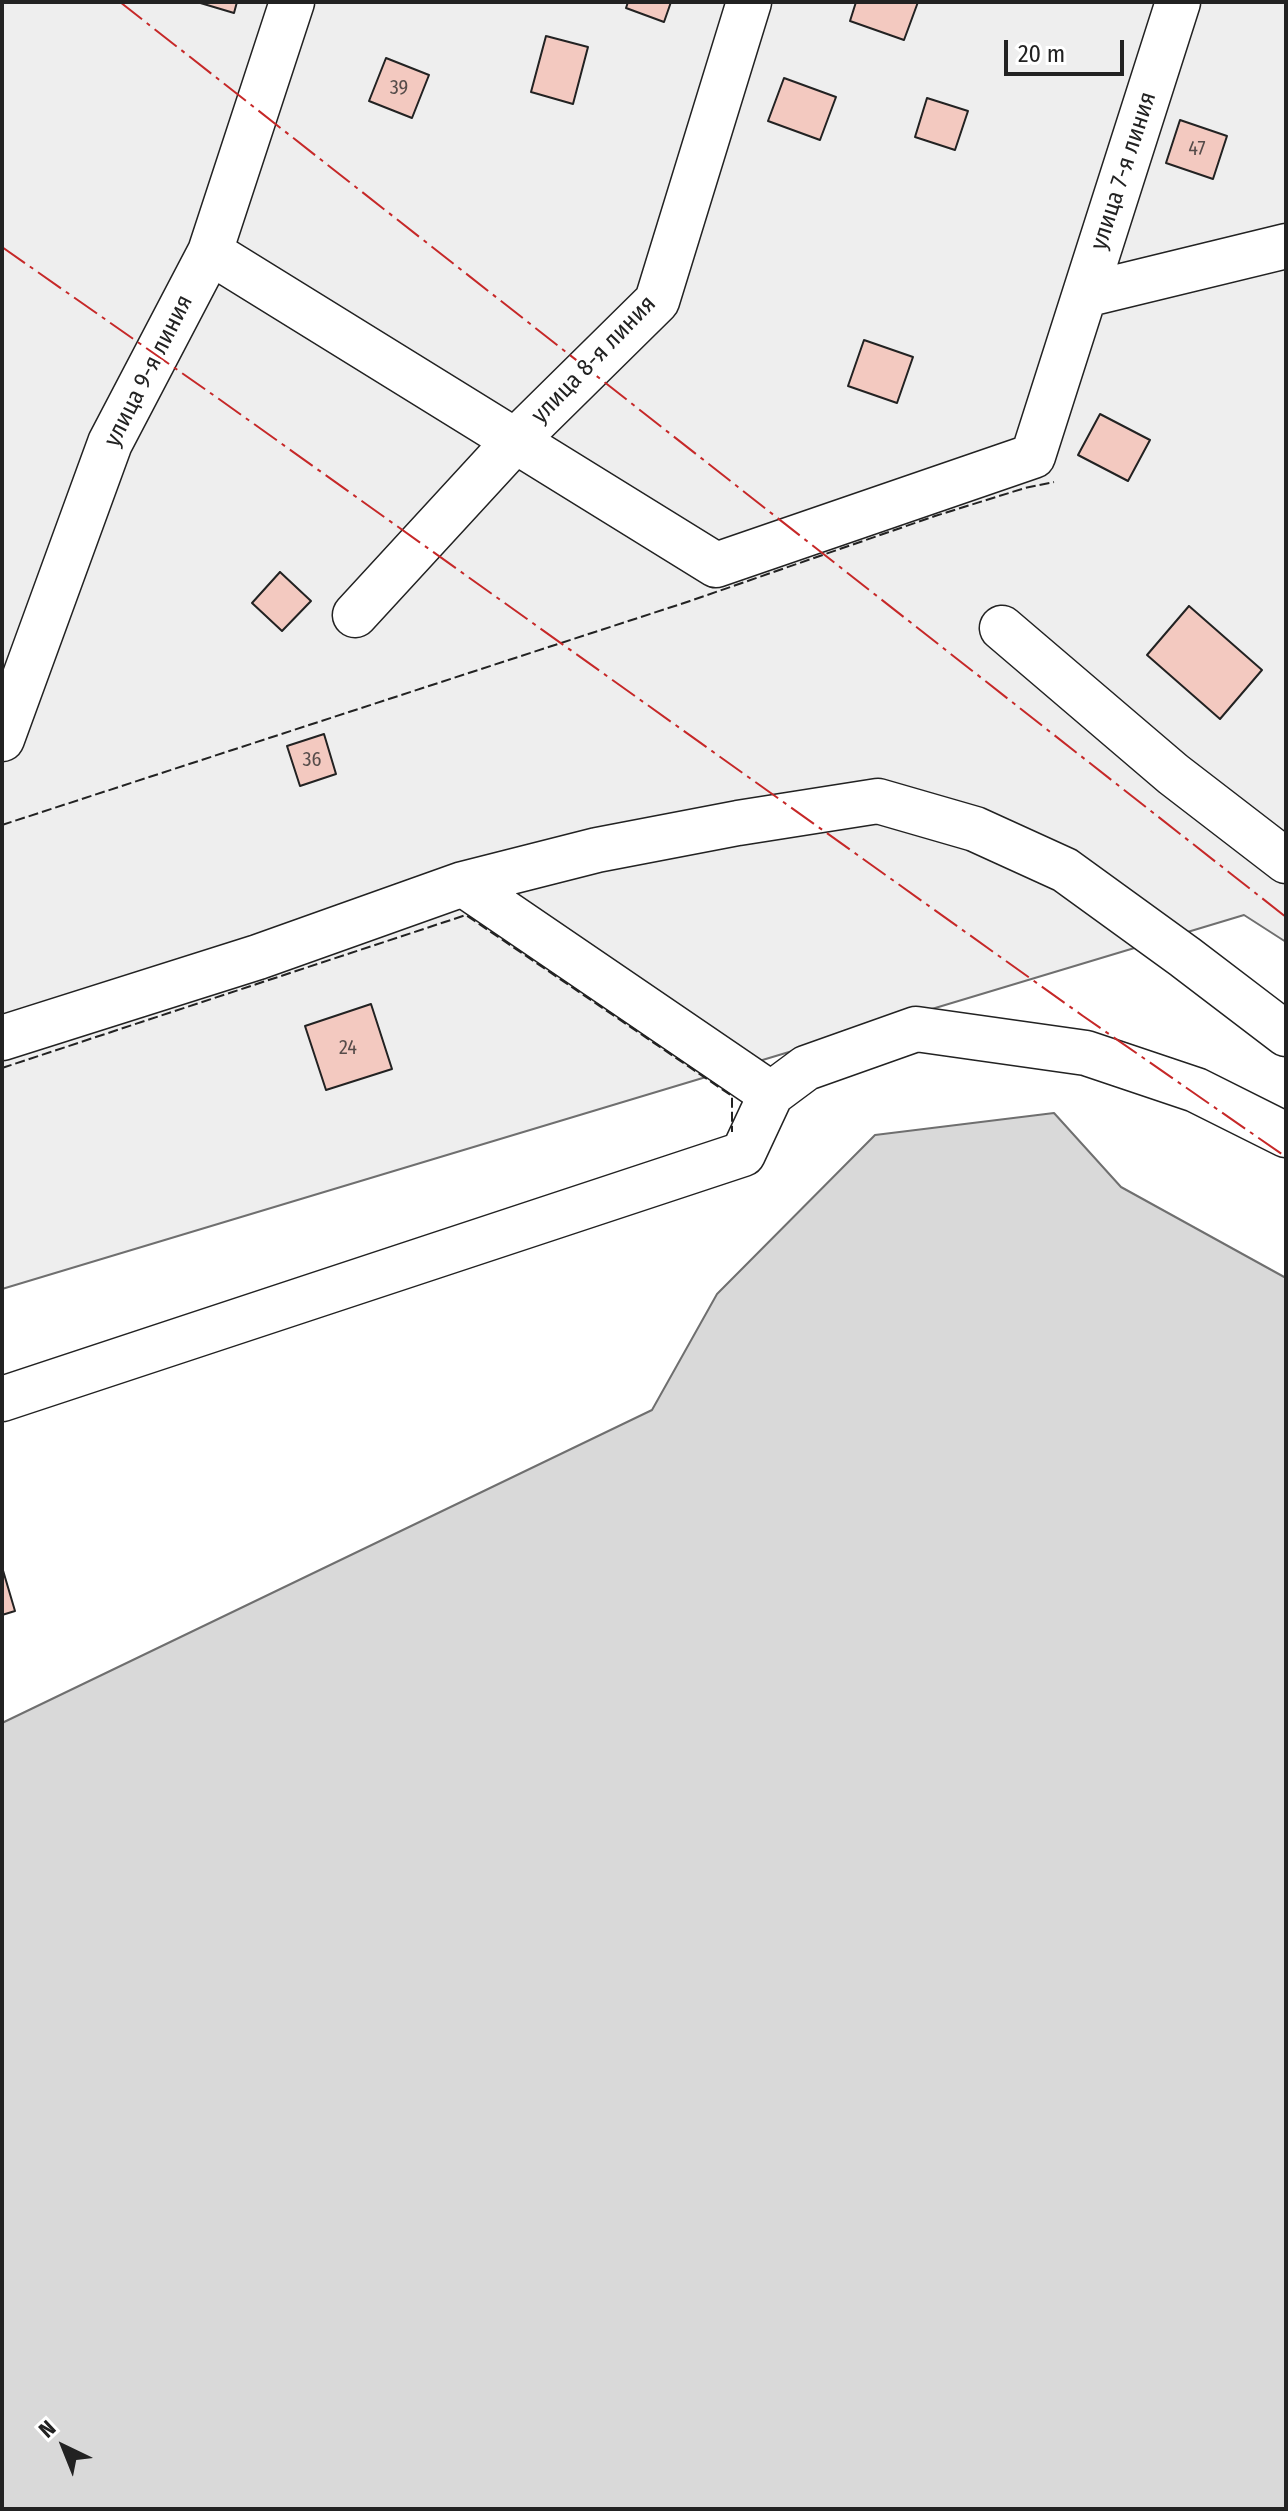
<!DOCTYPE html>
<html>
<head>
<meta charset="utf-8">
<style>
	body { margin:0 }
	#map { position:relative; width:1288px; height:2511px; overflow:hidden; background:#fff; font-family:"Fira Sans Condensed",sans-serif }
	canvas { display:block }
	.frame { position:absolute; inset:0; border:4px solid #222; pointer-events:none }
	.north { position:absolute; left:24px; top:2407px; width:80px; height:80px; -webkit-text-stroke:6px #fff; paint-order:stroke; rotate:317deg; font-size:22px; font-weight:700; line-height:32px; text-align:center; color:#222 }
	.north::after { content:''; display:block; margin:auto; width:28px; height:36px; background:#222; clip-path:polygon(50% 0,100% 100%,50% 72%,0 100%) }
	.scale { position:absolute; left:1004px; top:40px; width:120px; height:36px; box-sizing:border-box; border:4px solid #222; border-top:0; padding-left:10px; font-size:24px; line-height:28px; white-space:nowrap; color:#222; -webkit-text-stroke:6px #fff; paint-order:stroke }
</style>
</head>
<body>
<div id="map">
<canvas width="1288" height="2511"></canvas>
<div class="frame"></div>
<div class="north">N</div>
<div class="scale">20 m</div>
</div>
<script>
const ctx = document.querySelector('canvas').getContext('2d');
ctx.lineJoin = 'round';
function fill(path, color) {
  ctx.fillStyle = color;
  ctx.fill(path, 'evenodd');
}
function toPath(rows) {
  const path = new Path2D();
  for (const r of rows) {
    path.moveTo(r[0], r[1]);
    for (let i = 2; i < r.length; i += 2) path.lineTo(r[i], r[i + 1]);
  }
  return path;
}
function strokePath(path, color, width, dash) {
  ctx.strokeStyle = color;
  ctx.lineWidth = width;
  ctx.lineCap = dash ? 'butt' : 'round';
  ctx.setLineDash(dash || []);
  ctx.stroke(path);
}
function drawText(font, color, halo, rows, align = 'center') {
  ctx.font = font + ' "Fira Sans Condensed",sans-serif';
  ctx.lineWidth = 6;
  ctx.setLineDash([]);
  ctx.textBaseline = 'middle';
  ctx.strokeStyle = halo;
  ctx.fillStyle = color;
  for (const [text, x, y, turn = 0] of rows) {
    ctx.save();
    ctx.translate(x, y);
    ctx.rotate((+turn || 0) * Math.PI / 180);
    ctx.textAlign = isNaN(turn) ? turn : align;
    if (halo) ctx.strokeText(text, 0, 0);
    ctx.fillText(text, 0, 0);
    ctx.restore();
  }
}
const green = toPath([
	[2,2,1286,2,1286,942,1244,915,2,1289,2,2]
]);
fill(green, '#eee');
strokePath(green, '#6f6f6f', 2);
const water = toPath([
	[1054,1113,1121,1187,1286,1278,1286,2509,2,2509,2,1723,652,1410,717,1294,875,1135,1054,1113]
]);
fill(water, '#d9d9d9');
strokePath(water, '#6f6f6f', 2);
const building = toPath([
	[197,2,237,2,234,13,197,2],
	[628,2,671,2,664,22,626,8,628,2],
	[856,2,918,2,904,40,850,21,856,2],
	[546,36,588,47,573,104,531,92,546,36],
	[386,58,429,75,412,118,369,101,386,58],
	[784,78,836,97,820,140,768,121,784,78],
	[927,98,968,111,955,150,915,137,927,98],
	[1180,120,1227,136,1213,179,1166,163,1180,120],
	[864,340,913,357,897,403,848,386,864,340],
	[1100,414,1150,440,1128,481,1078,455,1100,414],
	[280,572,311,601,282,631,252,603,280,572],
	[1189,606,1262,670,1220,719,1147,655,1189,606],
	[324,734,336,774,300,786,287,746,324,734],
	[371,1004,392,1069,326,1090,305,1026,371,1004],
	[2,1567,15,1611,2,1615,2,1567]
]);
fill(building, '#f3c9c0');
strokePath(building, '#222', 2);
const minor = toPath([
	[210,252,716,565,1033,456,1178,2],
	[1085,295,1286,246],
	[355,615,515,441,657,301,749,2],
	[1002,628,1173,774,1286,861],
	[2,739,110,443,210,252,292,2],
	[463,884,771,1094],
	[2,1038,258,957,463,884,597,850,738,823,878,801,975,829,1065,870,1185,957,1286,1034],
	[2,1399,743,1154,771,1094,806,1068,916,1029,1086,1053,1196,1090,1286,1135]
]);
strokePath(minor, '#222', 47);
strokePath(minor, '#fff', 44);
strokePath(toPath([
	[2,825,690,601,935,516,1025,488,1054,482],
	[2,1068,466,915,732,1096,732,1132]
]), '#222', 2, [10, 4]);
strokePath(toPath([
	[120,2,1286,917],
	[2,247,219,399,1083,1016,1286,1157]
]), '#c62828', 2, [28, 6, 4, 6]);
drawText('20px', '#564c4a', null, [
	["39",399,88],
	["47",1197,149],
	["36",312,760],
	["24",348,1048]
]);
drawText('24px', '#222', '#fff', [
	["улица 7-я линия",1124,171,-72],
	["улица 8-я линия",594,360,-46],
	["улица 9-я линия",149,371,-63]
]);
</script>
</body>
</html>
